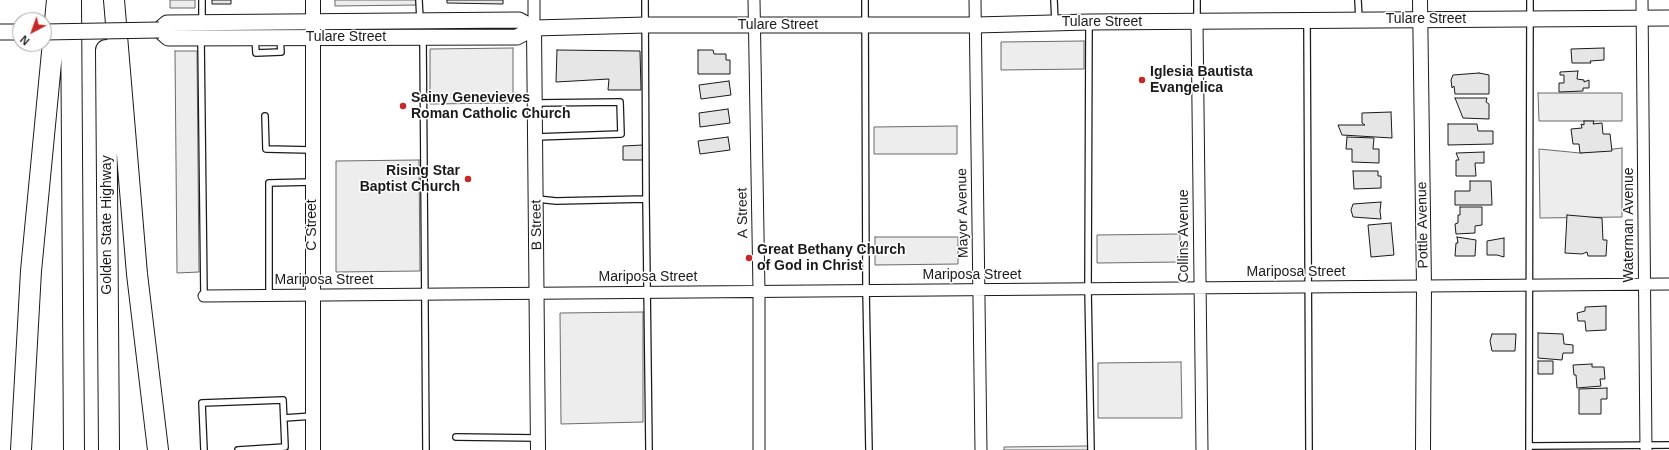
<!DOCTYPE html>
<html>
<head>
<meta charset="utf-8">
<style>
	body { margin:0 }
	#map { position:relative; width:1669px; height:450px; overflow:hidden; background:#fff; font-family:Helvetica,sans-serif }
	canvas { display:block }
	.north { position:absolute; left:12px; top:12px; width:40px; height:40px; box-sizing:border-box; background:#fff; border:1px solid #a3a3a3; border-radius:50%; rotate:221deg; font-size:11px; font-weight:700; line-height:16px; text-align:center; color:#1a1a1a }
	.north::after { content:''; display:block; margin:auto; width:14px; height:18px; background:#c62828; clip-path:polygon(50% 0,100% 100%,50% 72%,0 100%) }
</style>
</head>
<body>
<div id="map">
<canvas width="1669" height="450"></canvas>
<div class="north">N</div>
</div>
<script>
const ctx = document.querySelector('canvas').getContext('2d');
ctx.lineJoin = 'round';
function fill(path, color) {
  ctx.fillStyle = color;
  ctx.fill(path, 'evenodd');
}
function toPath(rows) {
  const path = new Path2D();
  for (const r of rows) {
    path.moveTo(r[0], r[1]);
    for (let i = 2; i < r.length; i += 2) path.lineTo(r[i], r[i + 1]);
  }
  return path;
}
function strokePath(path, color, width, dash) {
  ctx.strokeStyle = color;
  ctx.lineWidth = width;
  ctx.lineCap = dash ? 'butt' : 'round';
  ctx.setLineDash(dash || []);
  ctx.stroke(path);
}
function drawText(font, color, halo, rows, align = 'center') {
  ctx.font = font + ' Helvetica,sans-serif';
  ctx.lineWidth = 3;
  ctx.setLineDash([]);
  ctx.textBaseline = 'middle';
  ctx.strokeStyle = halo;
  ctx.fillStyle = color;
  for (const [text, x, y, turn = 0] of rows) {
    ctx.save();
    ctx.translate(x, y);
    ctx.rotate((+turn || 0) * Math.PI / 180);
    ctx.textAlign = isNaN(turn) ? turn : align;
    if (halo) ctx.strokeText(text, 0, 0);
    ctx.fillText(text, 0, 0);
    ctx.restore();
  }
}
const green = toPath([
	[170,0,195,0,195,8,170,8,170,0],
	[335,0,418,0,418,5,335,6,335,0],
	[1084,41,1084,69,1001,70,1001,42,1084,41],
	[513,48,513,103,430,104,430,49,513,48],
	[175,51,197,51,199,272,177,273,175,51],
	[1538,93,1622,93,1622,121,1539,121,1538,93],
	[957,126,957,154,874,154,874,127,957,126],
	[1622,148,1622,217,1540,218,1539,149,1580,153,1622,148],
	[419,160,420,271,336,272,336,161,419,160],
	[1180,234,1180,262,1097,263,1097,235,1180,234],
	[875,237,958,237,958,264,875,265,875,237],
	[643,312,643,422,561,424,560,313,643,312],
	[1181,362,1182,418,1098,418,1098,363,1181,362],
	[1088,446,1088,450,1004,450,1004,447,1088,446]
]);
fill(green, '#ededed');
strokePath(green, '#6a6a6a', 1);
const building = toPath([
	[212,0,231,0,231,4,212,4,212,0],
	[447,0,503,0,503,4,447,3,447,0],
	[1604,48,1604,60,1590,61,1591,63,1572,63,1571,49,1604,48],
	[557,50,640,51,641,90,608,90,609,79,556,82,557,50],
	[698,50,713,50,714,54,726,54,726,60,730,60,730,74,698,74,698,50],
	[1578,71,1577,79,1584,80,1584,82,1589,80,1589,88,1583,88,1583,91,1559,92,1559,83,1564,83,1564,75,1560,75,1560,72,1578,71],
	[1479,73,1489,75,1489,94,1455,94,1454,86,1452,88,1451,80,1453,75,1479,73],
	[729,81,731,95,701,99,699,85,729,81],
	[1455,98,1487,98,1486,102,1489,104,1489,119,1463,118,1455,98],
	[728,109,730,123,700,127,699,113,728,109],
	[1391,112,1392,138,1342,135,1338,125,1365,125,1362,123,1362,113,1391,112],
	[1584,121,1594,121,1593,124,1602,123,1603,134,1610,134,1612,151,1580,153,1579,144,1573,144,1571,129,1582,128,1581,124,1584,125,1584,121],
	[1448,124,1477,124,1478,131,1493,131,1493,144,1448,145,1448,124],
	[728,137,730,150,700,154,698,141,728,137],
	[1347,137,1374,138,1373,149,1379,149,1379,163,1352,162,1352,149,1346,149,1347,137],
	[643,145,643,160,623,160,623,146,643,145],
	[1484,152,1484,163,1475,163,1476,176,1456,176,1456,160,1459,160,1456,153,1484,152],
	[1353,171,1378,171,1378,176,1381,176,1381,188,1354,189,1353,171],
	[1470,181,1491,181,1492,205,1455,205,1455,191,1470,191,1470,181],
	[1381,202,1380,211,1381,219,1353,217,1351,210,1353,204,1381,202],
	[1460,207,1482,207,1482,225,1475,226,1475,233,1456,234,1455,224,1458,223,1458,215,1460,215,1460,207],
	[1567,215,1602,218,1603,240,1607,240,1606,256,1588,256,1587,252,1582,254,1565,253,1567,215],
	[1391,223,1394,255,1371,257,1368,225,1391,223],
	[1457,237,1476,240,1475,256,1455,256,1456,243,1458,243,1457,237],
	[1504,238,1504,257,1497,255,1487,255,1487,241,1504,238],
	[1606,306,1606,330,1586,331,1585,321,1578,321,1577,313,1585,311,1585,307,1606,306],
	[1538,333,1563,334,1564,344,1573,345,1573,353,1563,353,1562,360,1538,358,1538,333],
	[1492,334,1516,334,1515,351,1492,351,1490,341,1492,334],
	[1538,361,1553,361,1553,374,1538,374,1538,361],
	[1592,364,1592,367,1604,367,1605,379,1600,379,1601,386,1577,388,1576,375,1574,375,1573,365,1592,364],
	[1607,388,1607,399,1601,399,1601,414,1579,414,1579,389,1607,388]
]);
fill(building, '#e6e6e6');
strokePath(building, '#1a1a1a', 1);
const service = toPath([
	[202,0,202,23],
	[419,0,420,20],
	[645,0,646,199,649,450],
	[865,0,866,290,869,450],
	[1054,0,1055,22],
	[1197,0,1197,20],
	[1358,0,1359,19],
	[1307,21,1309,450],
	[1089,22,1088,289,1091,450],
	[201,38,204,296],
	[255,38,256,53,281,52,280,38],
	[423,38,426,450],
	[536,103,620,102,621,134,536,137],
	[265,116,266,149,312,150],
	[537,199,556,201,646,199],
	[269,295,269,183,312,182],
	[284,418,313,416],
	[456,437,537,438],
	[1529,446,1669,445],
	[204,450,202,403,283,400,285,447,238,450],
	[1529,450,1530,0]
]);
const minor = toPath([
	[534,0,534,28],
	[754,0,759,291,759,450],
	[975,0,981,450],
	[1642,0,1646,450],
	[1197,22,1202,450],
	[204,296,1669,284]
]);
const tertiary = toPath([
	[313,0,313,450],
	[1420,0,1424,286,1423,450],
	[534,28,538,450]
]);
const secondary = toPath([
	[534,28,519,20,167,23,159,30,168,38,517,37,534,28,646,25,976,25,1089,22,1669,18],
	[0,32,20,32]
]);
const motorway = toPath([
	[71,0,74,450],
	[114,0,137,274,158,450],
	[106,50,109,450],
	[21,450,31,271,57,0]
]);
strokePath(service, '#1a1a1a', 8);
strokePath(minor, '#1a1a1a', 13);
strokePath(tertiary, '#1a1a1a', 16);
strokePath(secondary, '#1a1a1a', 17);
strokePath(motorway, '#1a1a1a', 22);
strokePath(service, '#fff', 5.5);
strokePath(minor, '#fff', 11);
strokePath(tertiary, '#fff', 14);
strokePath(secondary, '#fff', 15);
strokePath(motorway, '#fff', 20);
const secondaryBridge = toPath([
	[44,32,159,30]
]);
strokePath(secondaryBridge, '#1a1a1a', 17, []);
strokePath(secondaryBridge, '#fff', 15);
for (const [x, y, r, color] of [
	[1142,80,4,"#c62828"],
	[403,106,4,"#c62828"],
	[468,179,4,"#c62828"],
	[749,258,4,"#c62828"]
]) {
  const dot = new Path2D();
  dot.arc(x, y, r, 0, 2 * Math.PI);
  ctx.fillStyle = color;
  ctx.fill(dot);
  strokePath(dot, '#fff', 1.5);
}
drawText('14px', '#1a1a1a', '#fff', [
	["Tulare Street",1426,19],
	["Tulare Street",1102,22],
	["Tulare Street",778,25],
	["Tulare Street",346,37],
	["A Street",743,213,-91],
	["Mayor Avenue",963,213,-91],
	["Golden State Highway",107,225,-90],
	["C Street",312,225,-90],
	["B Street",537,225,-91],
	["Pottle Avenue",1423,225,-91],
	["Waterman Avenue",1629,225,-90],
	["Collins Avenue",1184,236,-90],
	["Mariposa Street",1296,272],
	["Mariposa Street",972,275],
	["Mariposa Street",648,277],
	["Mariposa Street",324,280]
]);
drawText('bold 14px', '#1a1a1a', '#fff', [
	["Iglesia Bautista",1150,72],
	["Evangelica",1150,88],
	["Sainy Genevieves",411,98],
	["Roman Catholic Church",411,114],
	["Rising Star",460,171,"right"],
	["Baptist Church",460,187,"right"],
	["Great Bethany Church",757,250],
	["of God in Christ",757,266]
], 'left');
</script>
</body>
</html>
